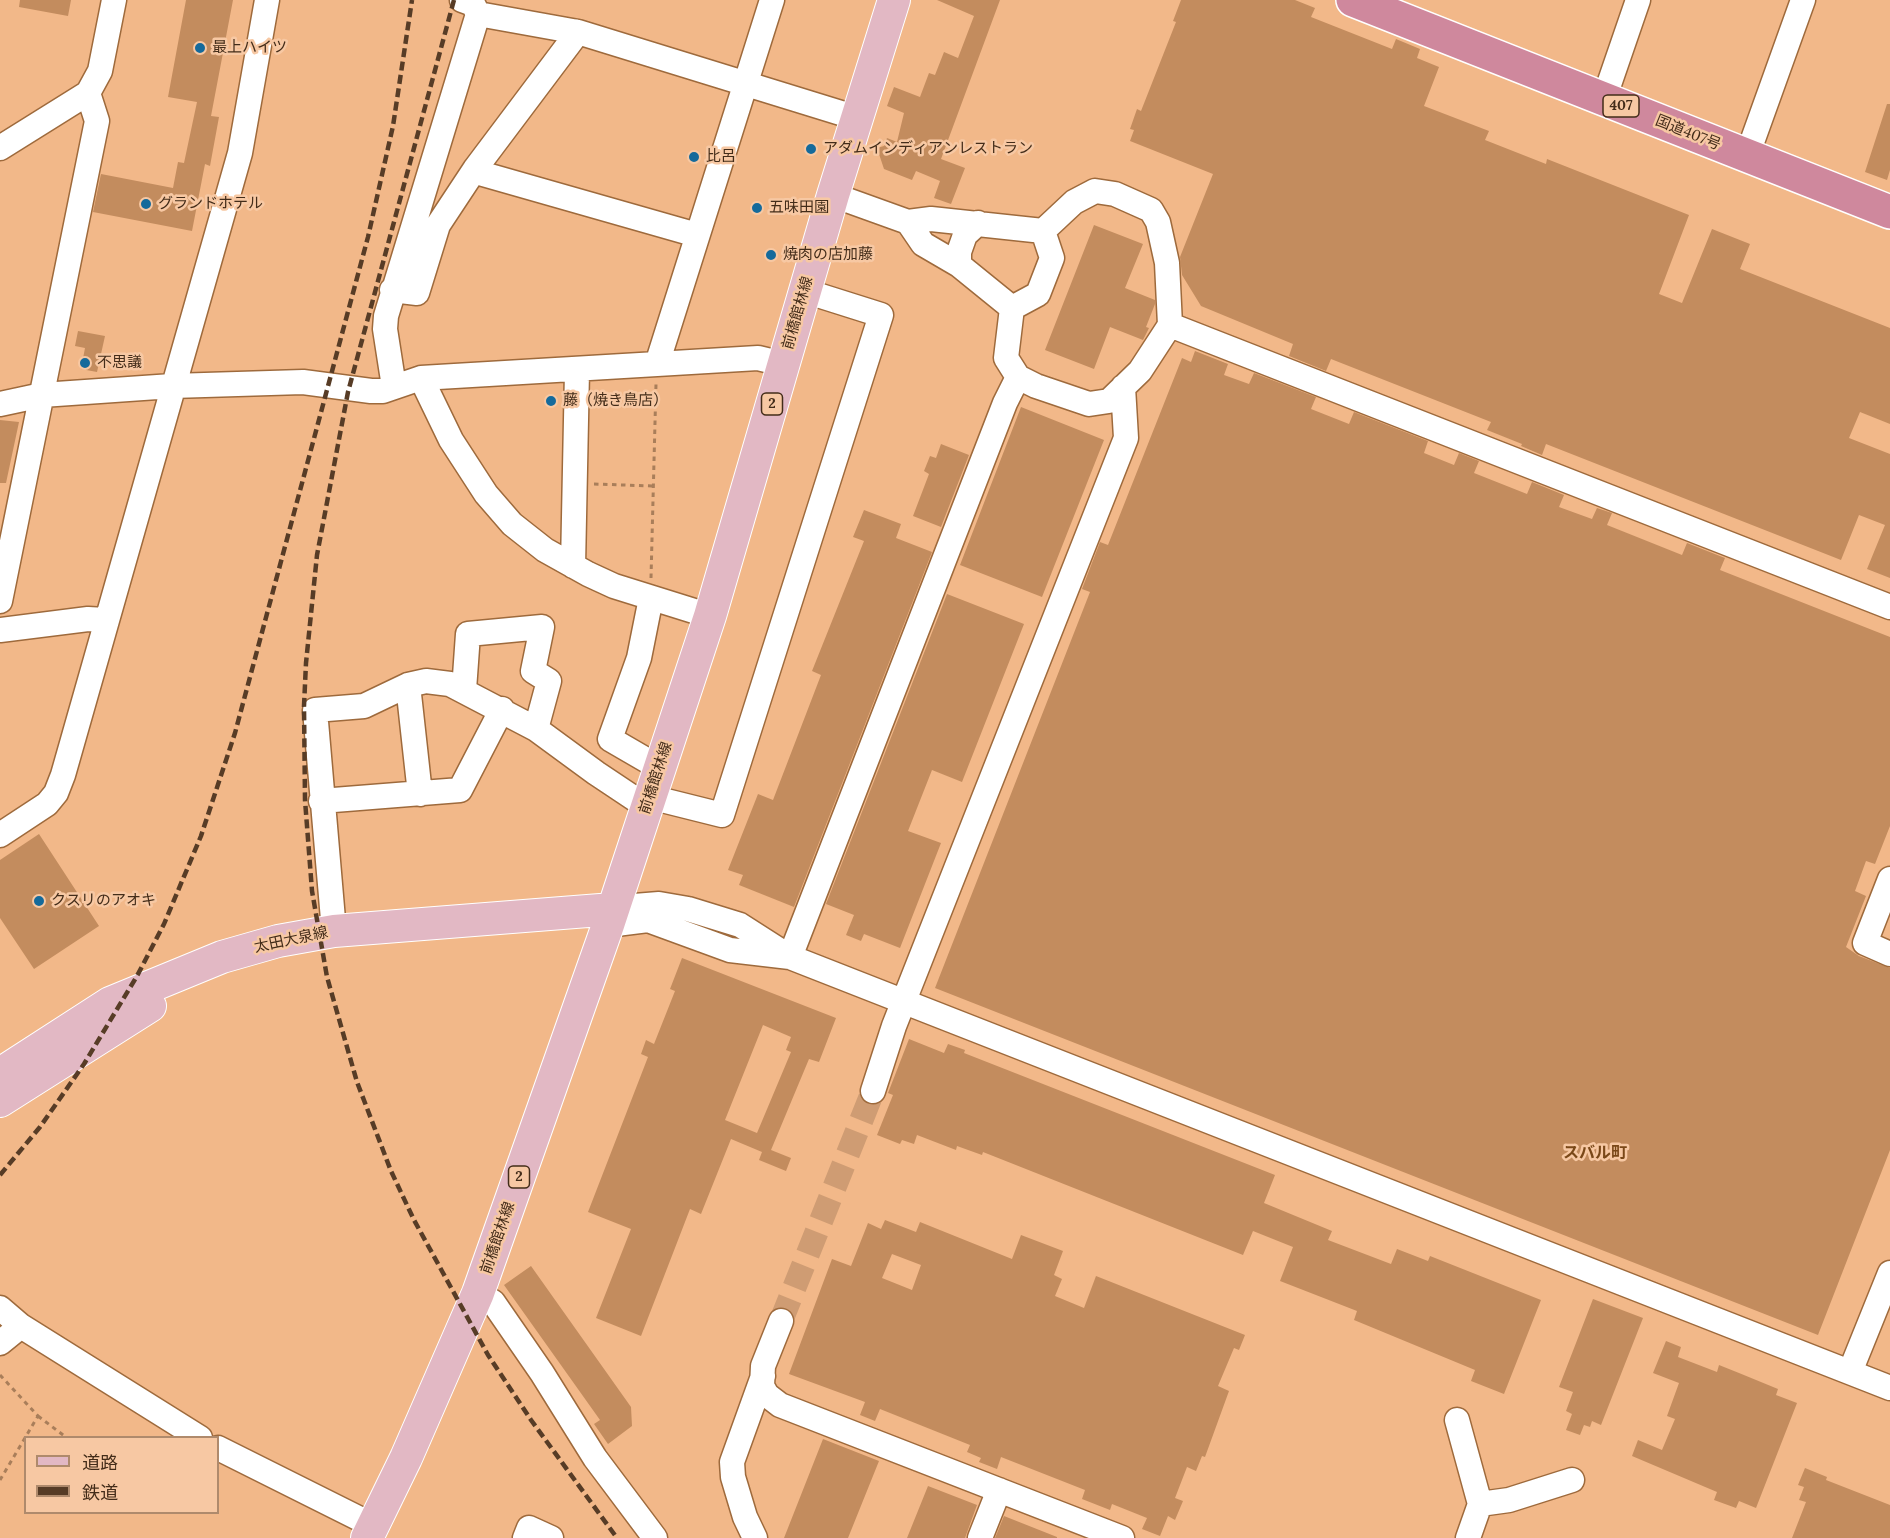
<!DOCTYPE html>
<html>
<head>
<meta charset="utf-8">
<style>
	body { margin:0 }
	#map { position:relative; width:1890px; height:1538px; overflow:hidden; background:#f2b889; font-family:Lora,"Noto Sans JP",serif }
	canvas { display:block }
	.legend { position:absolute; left:24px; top:1436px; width:195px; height:78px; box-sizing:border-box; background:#f7c8a3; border:2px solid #af8a6c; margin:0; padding:8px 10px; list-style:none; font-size:18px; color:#432c19 }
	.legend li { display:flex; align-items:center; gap:12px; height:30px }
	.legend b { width:30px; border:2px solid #af8a6c }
</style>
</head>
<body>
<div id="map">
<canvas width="1890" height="1538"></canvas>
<ul class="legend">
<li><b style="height:8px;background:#e2b8c4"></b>道路</li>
<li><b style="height:8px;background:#573c26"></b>鉄道</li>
</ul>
</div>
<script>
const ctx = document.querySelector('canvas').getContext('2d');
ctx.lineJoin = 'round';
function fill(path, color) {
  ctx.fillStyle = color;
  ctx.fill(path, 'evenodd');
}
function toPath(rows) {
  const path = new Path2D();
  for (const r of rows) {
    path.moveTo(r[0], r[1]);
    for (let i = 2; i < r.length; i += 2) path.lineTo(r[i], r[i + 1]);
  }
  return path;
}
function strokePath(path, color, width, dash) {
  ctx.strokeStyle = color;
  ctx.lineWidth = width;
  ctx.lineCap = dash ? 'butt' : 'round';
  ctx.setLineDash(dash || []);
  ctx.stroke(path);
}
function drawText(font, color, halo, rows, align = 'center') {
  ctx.font = font + ' Lora,"Noto Sans JP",serif';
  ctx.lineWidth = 5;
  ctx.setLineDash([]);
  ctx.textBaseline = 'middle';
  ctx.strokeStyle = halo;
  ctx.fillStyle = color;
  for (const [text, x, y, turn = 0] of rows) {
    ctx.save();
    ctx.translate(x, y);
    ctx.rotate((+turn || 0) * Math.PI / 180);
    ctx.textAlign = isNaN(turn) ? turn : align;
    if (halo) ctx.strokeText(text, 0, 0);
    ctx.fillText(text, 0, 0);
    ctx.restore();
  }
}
fill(toPath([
	[20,0,71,0,68,16,19,7],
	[186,0,233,0,211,116,219,117,210,166,205,164,192,231,93,212,101,174,173,188,178,162,184,163,197,102,168,97],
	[937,0,1000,0,941,159,965,168,951,204,934,198,940,181,916,171,912,180,884,169,877,148,884,146,887,138,897,142,904,113,887,106,894,87,920,97,929,73,935,75,944,52,958,58,974,16],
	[1181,0,1295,0,1315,8,1311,17,1392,49,1396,39,1420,49,1417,58,1439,67,1424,106,1489,131,1485,140,1546,164,1547,159,1689,215,1659,294,1682,303,1712,229,1750,244,1740,269,1890,328,1890,424,1860,412,1849,438,1890,454,1890,578,1867,569,1885,525,1859,515,1841,560,1546,444,1542,455,1521,446,1522,444,1487,430,1491,422,1331,359,1326,371,1289,356,1293,344,1201,306,1182,275,1180,257,1213,174,1130,141,1134,130,1130,129,1137,109,1141,111,1176,22,1173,21],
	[1887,104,1890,104,1890,170,1887,180,1865,172],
	[1094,225,1143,244,1125,288,1155,300,1155,304,1146,327,1149,328,1143,340,1110,327,1094,369,1045,350],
	[78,331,105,336,97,372,81,369,85,348,75,346],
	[1195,351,1228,364,1224,375,1249,384,1254,373,1316,397,1311,409,1349,424,1354,412,1428,441,1424,453,1454,465,1459,453,1479,461,1474,473,1527,494,1532,482,1564,495,1559,507,1592,519,1597,508,1612,513,1607,525,1682,555,1687,543,1725,558,1720,570,1890,637,1890,826,1875,864,1866,861,1855,891,1866,896,1846,947,1859,956,1890,968,1890,1150,1818,1335,935,988,1090,592,1082,589,1100,542,1108,545,1182,358,1191,362],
	[1021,407,1104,440,1042,597,960,565],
	[0,420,19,422,6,483,0,483],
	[941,444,969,455,941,527,913,516,929,474,924,471,930,456,936,458],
	[864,510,901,524,896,538,932,552,794,907,739,885,743,875,728,870,758,794,773,800,821,675,812,671,864,541,853,537],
	[947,594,1024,624,962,782,932,770,908,831,941,843,900,948,864,934,861,941,846,935,854,915,826,904],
	[39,834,99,926,34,969,0,918,0,860],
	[682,958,836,1018,819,1062,809,1059,771,1150,791,1158,786,1171,759,1160,762,1152,731,1139,701,1214,690,1209,641,1336,596,1318,631,1229,588,1212,648,1057,641,1054,646,1040,654,1044,675,991,670,989],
	[763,1025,791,1037,786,1050,791,1052,757,1133,725,1120],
	[909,1039,944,1053,948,1044,965,1050,964,1053,1275,1175,1264,1203,1332,1231,1328,1240,1391,1264,1397,1249,1428,1261,1430,1256,1541,1300,1504,1394,1471,1381,1475,1370,1354,1320,1357,1311,1280,1281,1293,1247,1253,1231,1243,1255,983,1152,982,1155,957,1146,956,1150,917,1135,914,1144,902,1140,900,1144,877,1135,893,1095,888,1093],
	[885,1220,916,1232,920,1222,1012,1259,1021,1235,1063,1251,1054,1275,1062,1279,1055,1296,1084,1308,1096,1276,1245,1335,1239,1350,1234,1348,1218,1386,1229,1391,1205,1457,1202,1456,1196,1471,1187,1467,1175,1498,1183,1501,1175,1520,1168,1516,1160,1536,1142,1529,1147,1518,1112,1504,1110,1510,1082,1499,1085,1490,1001,1457,997,1469,979,1462,981,1458,967,1452,970,1445,880,1409,875,1421,860,1415,865,1402,789,1374,832,1259,851,1266,868,1223,881,1229],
	[892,1254,921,1265,912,1290,882,1278],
	[531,1266,631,1407,632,1426,608,1444,594,1424,600,1420,504,1285],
	[1593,1299,1643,1318,1601,1425,1592,1421,1590,1427,1584,1425,1580,1435,1566,1430,1572,1414,1566,1411,1573,1392,1559,1387],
	[1666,1341,1681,1347,1678,1357,1717,1372,1719,1365,1739,1373,1778,1389,1776,1395,1797,1403,1756,1508,1739,1501,1736,1508,1714,1500,1717,1492,1632,1456,1638,1440,1662,1450,1675,1419,1667,1416,1679,1383,1653,1373],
	[823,1439,879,1461,848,1538,784,1538],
	[1805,1468,1827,1477,1826,1480,1890,1505,1890,1538,1792,1538,1806,1502,1799,1500,1804,1487,1798,1485],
	[928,1486,977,1505,965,1538,907,1538],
	[1004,1516,1057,1537,1057,1538,995,1538]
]), '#c38c5e');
strokePath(toPath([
	[781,1321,873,1091]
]), '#cf9c73', 24, [24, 12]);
const minor = toPath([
	[478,14,578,32],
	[1604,99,1638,0],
	[0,148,88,93,100,71,114,0],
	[1747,156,1803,0],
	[475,169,483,174,697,235],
	[833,195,908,222,931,219,1043,231,1074,202,1095,191,1115,194,1151,210,1158,222,1167,263,1170,325,1140,371,1109,401,1089,404,1036,386,1018,377,1006,358,1012,308,959,265,923,244,908,222],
	[959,265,959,252,965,235,978,223],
	[392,290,417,293,438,225,475,169,578,32,857,118],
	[1012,308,1038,294,1052,258,1043,231],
	[1170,325,1890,607],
	[657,364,772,0],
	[421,378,451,440,486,494,512,524,545,550,588,574,614,586,710,616],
	[394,387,385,329,386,316,478,14,473,4,462,0],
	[0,404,42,395,172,386,303,382,371,391,383,391,421,378,758,358,783,364],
	[573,566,577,371],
	[651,598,639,658,610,739,660,768],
	[0,601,97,121,88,93],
	[0,630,88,619,105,620],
	[408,685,420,794],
	[464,690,468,634,542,627,533,671,549,681,536,729],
	[650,797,722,815,881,315,805,291],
	[321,801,460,790,502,709],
	[0,835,47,804,56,793,63,775,240,153,267,0],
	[1890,879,1865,943,1890,954],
	[622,907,659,904,688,909,740,925,790,957,1005,403,1018,377],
	[608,925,648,920,730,950,790,957,1890,1388],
	[334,931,315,710,364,706,408,685,426,681,450,684,536,729,596,773,647,807],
	[873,1091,894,1026,1126,438,1123,387],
	[478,1293,493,1302,542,1373,595,1458,655,1538],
	[0,1308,21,1326,200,1438],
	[781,1321,763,1366,762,1386,767,1395,780,1405,1122,1538],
	[0,1343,21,1326],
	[1850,1372,1890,1273],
	[1457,1420,1480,1504,1468,1538],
	[218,1448,374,1526],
	[1480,1504,1509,1500,1572,1480],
	[525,1538,529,1528,551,1538],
	[755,1538,745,1517,733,1477,732,1462,763,1376],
	[980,1538,999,1490]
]);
const major = toPath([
	[0,1074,110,1003,222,957,278,941,334,931,613,909],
	[0,1101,150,1006],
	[367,1538,406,1458,478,1293,608,925,710,616,833,195,894,0]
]);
const highway = toPath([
	[1353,0,1890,212]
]);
strokePath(minor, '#9e6a3c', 27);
strokePath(major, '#fff', 34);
strokePath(highway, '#fff', 36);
strokePath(toPath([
	[594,484,652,486],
	[651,578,656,384],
	[0,1375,38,1416,0,1480],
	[38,1416,67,1438]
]), '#a97e5a', 3, [4.5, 4.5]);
strokePath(minor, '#fff', 24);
strokePath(major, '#e2b8c4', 32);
strokePath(highway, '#cf889d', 33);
strokePath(toPath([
	[454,0,348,392,317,555,306,663,304,706,305,800,312,891,327,977,357,1082,391,1171,414,1220,488,1355,531,1420,617,1538],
	[0,1175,40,1127,84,1064,137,976,164,924,201,836,235,733,368,237,393,126,412,0]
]), '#573c26', 4.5, [9, 4.5]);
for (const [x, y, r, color] of [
	[200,48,6,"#156a9b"],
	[811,149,6,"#156a9b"],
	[694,157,6,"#156a9b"],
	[146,204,6,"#156a9b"],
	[757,208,6,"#156a9b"],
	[771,255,6,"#156a9b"],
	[85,363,6,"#156a9b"],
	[551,401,6,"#156a9b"],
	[39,901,6,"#156a9b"]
]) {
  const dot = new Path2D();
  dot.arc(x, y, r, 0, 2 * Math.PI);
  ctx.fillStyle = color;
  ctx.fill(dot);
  strokePath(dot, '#f7c8a3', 2);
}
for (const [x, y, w] of [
	[1621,106,36],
	[772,404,21],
	[519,1177,21]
]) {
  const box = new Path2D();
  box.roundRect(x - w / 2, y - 11, w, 22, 4.5);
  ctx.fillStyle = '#f7c8a3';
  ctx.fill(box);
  strokePath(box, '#432c19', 1.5);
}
drawText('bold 14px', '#432c19', null, [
	["407",1621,106],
	["2",772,404],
	["2",519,1177]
]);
drawText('15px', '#432c19', '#f7c8a3', [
	["最上ハイツ",212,48],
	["アダムインディアンレストラン",823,149],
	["比呂",706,157],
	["グランドホテル",158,204],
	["五味田園",769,208],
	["焼肉の店加藤",783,255],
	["不思議",97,363],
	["藤（焼き鳥店）",563,401],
	["クスリのアオキ",51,901]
], 'left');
drawText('15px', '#432c19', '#f7c8a3', [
	["国道407号",1688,133,22],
	["前橋館林線",798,313,-74],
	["前橋館林線",656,778,-72],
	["太田大泉線",291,940,-12],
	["前橋館林線",498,1238,-71]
]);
drawText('bold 16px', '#7a4818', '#f7c8a3', [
	["スバル町",1595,1153]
]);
</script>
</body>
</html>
